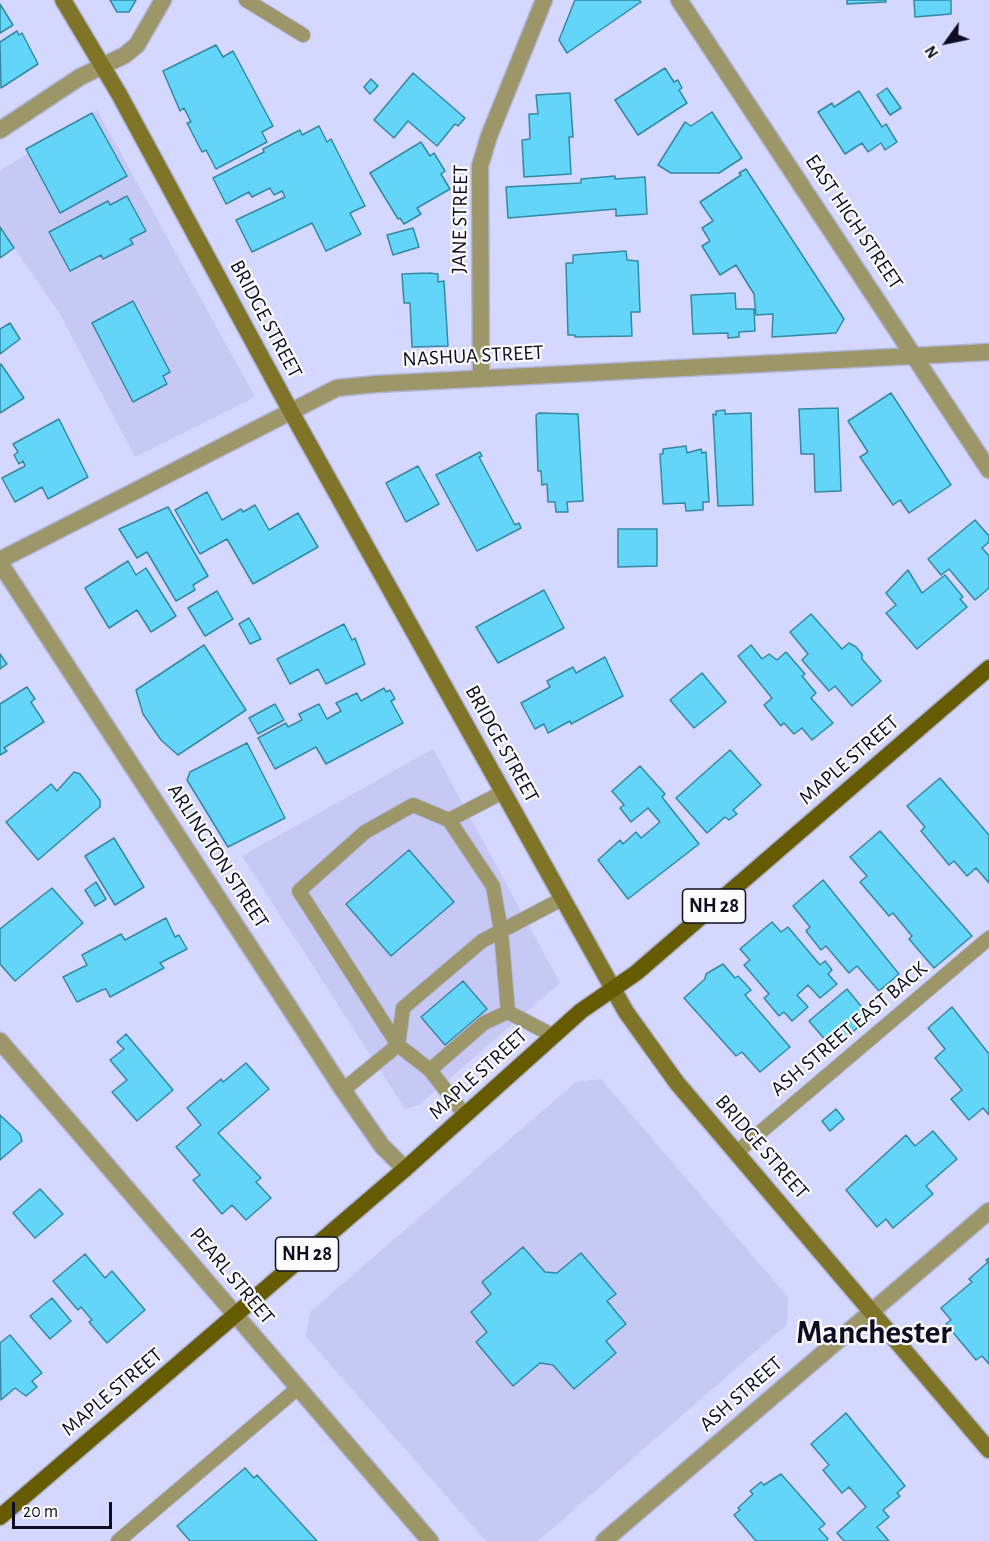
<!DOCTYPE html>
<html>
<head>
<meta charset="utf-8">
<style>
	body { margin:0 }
	#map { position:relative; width:989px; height:1541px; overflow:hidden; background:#d4d8fe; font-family:"Alegreya Sans",sans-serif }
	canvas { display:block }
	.north { position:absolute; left:917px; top:12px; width:60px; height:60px; -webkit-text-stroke:4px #fcfcfc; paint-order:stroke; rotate:237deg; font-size:16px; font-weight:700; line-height:24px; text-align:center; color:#0e0e23 }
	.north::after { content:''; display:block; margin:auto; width:21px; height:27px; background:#0e0e23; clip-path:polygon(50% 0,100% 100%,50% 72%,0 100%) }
	.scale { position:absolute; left:12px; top:1502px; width:100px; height:27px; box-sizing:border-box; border:3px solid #0e0e23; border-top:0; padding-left:8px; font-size:18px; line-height:21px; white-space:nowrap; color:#0e0e23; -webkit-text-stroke:4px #fcfcfc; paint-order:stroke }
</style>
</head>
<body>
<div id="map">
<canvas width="989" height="1541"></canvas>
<div class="north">N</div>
<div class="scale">20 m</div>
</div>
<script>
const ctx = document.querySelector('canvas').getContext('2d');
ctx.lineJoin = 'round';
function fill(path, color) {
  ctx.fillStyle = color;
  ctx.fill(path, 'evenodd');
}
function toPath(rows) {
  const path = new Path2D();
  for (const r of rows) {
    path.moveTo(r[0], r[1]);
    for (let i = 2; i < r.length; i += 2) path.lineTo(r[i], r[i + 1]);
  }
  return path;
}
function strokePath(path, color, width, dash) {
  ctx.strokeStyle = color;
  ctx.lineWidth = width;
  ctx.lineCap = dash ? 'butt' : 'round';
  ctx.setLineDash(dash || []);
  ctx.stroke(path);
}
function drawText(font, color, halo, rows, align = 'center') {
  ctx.font = font + ' "Alegreya Sans",sans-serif';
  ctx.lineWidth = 4.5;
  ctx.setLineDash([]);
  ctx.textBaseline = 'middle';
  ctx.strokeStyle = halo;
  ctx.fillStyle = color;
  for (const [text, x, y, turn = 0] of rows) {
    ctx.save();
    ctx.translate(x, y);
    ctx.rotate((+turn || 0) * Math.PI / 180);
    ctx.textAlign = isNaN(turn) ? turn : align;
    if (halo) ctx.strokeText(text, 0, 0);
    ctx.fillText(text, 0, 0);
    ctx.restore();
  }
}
fill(toPath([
	[97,110,255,397,135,457,61,316,0,227,0,171],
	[433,749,560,983,419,1105,405,1109,242,856],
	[601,1079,788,1297,787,1324,538,1541,486,1541,306,1337,310,1312,576,1082]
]), '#c5c9f3');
const building = toPath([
	[110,0,136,0,129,12,117,12,110,0],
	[575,0,639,0,641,2,567,53,559,40,575,0],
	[847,0,886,0,886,2,847,4,847,0],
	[914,0,951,0,951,14,915,17,914,0],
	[0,4,13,25,0,33,0,4],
	[17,31,19,35,22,33,38,64,1,88,0,42,17,31],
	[216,45,223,57,233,51,273,126,262,132,267,142,216,169,206,150,202,152,187,123,191,122,184,108,180,111,163,71,216,45],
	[665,68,674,82,678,80,682,88,679,90,687,103,638,135,615,100,665,68],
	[413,73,465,118,458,126,455,124,437,146,408,121,394,138,374,120,413,73],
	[371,79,378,86,370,94,364,87,371,79],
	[887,88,901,108,890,115,877,95,887,88],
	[859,91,882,127,886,124,897,142,885,150,881,143,868,152,862,143,845,154,818,112,832,103,834,107,859,91],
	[570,93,573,137,569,137,571,174,524,177,522,140,530,139,529,114,538,114,536,95,570,93],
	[712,112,742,158,719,173,671,173,658,165,685,122,691,126,712,112],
	[92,113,127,176,60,213,26,149,92,113],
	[319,126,327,142,331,139,365,206,350,213,361,234,326,251,312,223,252,252,236,220,285,197,282,191,274,195,270,188,252,197,249,192,226,204,213,178,264,152,263,149,300,130,302,135,319,126],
	[421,142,430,156,434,153,445,171,441,174,450,189,417,208,421,214,404,224,400,218,398,219,370,173,421,142],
	[746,169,844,319,836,333,772,337,773,314,756,315,754,294,736,265,720,275,702,246,710,241,702,228,713,221,700,202,741,175,739,173,746,169],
	[615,176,615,179,645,177,647,214,616,216,616,209,508,218,506,187,581,183,581,179,615,176],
	[127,196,146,231,130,239,133,244,103,259,101,255,70,271,49,232,108,201,110,205,127,196],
	[0,227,14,248,0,258,0,227],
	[413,228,419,247,393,255,387,235,413,228],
	[626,251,627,260,638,261,640,312,631,312,632,336,575,337,575,335,568,335,566,263,573,263,573,255,626,251],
	[429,273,438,274,438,282,444,281,448,346,412,347,410,303,404,303,402,274,429,273],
	[735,293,736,309,754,309,755,331,739,332,739,337,728,338,728,333,693,334,691,295,735,293],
	[133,301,170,372,163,376,167,384,133,402,92,323,133,301],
	[10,323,20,339,0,354,0,329,10,323],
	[1,364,24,398,0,413,0,365,1,364],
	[891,393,951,485,909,513,900,500,893,505,860,457,868,452,848,421,891,393],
	[838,408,841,491,815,492,814,454,801,454,799,409,838,408],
	[725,410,725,414,751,413,753,505,718,506,713,414,716,415,716,411,725,410],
	[539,413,578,414,583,501,567,502,568,512,556,512,555,502,548,502,547,484,542,485,541,471,538,471,536,415,539,413],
	[59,419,88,477,48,499,42,487,15,502,2,478,25,466,23,461,19,464,14,455,18,452,13,444,59,419],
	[686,446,687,453,701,449,702,453,706,452,709,502,703,502,703,510,686,511,685,503,663,504,660,454,663,454,663,449,686,446],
	[480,452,482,456,479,457,515,525,519,523,521,528,477,551,436,475,480,452],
	[418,466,439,504,406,522,386,483,418,466],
	[207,492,222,520,241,509,243,512,255,505,269,530,298,513,318,547,253,584,227,539,200,554,175,510,207,492],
	[168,507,208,576,193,585,195,590,176,601,147,552,137,558,119,529,168,507],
	[975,520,989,536,989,542,982,548,989,556,989,588,975,600,949,569,941,575,928,559,975,520],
	[618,529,657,529,657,566,618,567,618,529],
	[128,561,136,575,146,568,176,616,151,632,137,610,109,628,85,588,128,561],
	[908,570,922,593,945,575,963,597,960,599,967,607,917,649,886,613,896,605,886,593,908,570],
	[544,590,564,628,498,663,476,627,544,590],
	[217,591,233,619,205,636,188,608,217,591],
	[811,614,842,649,849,643,856,647,862,654,862,659,881,681,852,706,835,686,829,691,802,660,808,654,790,632,811,614],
	[249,618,261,639,250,644,239,624,249,618],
	[344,624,352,640,355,638,365,664,326,684,318,669,290,684,277,659,344,624],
	[204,645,246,710,178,755,161,740,143,714,136,690,204,645],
	[751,645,762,659,769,654,777,660,786,652,805,674,802,676,816,693,811,698,833,723,812,740,802,728,794,734,784,723,781,726,764,705,772,698,738,656,751,645],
	[0,654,7,664,0,669,0,654],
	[605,657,623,696,571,724,570,721,548,733,544,724,535,729,521,703,550,687,547,681,573,667,576,673,605,657],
	[702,673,726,702,694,728,670,700,702,673],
	[27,687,35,699,31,702,44,722,4,748,7,751,0,755,0,704,27,687],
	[384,688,386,692,390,690,395,699,391,701,403,723,326,764,316,747,275,769,258,738,286,723,288,727,302,720,299,714,319,704,327,719,341,711,336,703,357,693,361,701,384,688],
	[275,704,284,720,258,734,249,718,275,704],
	[247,743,285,818,228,847,187,780,190,772,247,743],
	[730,750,761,785,733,810,737,814,729,820,725,817,707,833,676,798,730,750],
	[640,766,665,794,662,797,699,844,628,899,598,860,620,840,623,844,636,832,641,838,660,822,648,808,631,822,620,808,624,805,612,791,640,766],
	[74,772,80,774,100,800,100,807,38,860,6,822,51,784,57,791,74,772],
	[940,778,989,835,989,883,976,868,967,876,954,861,949,865,921,831,925,827,907,806,940,778],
	[880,831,972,936,934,968,909,939,912,936,893,913,889,916,860,882,867,876,850,857,880,831],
	[114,838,144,887,115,905,85,856,114,838],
	[409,850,454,902,391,956,346,904,409,850],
	[823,880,899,974,879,991,857,966,849,973,826,946,821,950,806,931,810,927,793,906,823,880],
	[96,882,106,899,95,906,85,890,96,882],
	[52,888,83,923,15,981,0,964,0,929,52,888],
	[166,918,175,937,179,935,187,949,160,963,164,968,110,997,106,989,102,990,77,1002,63,977,87,965,82,955,121,934,125,940,166,918],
	[772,922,781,932,788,927,820,965,825,961,832,970,828,974,837,984,820,998,808,985,797,995,808,1007,792,1021,784,1012,779,1016,764,998,769,994,744,965,750,960,740,949,772,922],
	[723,964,735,978,738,976,751,990,745,995,790,1047,760,1072,742,1052,736,1056,684,998,705,979,706,974,723,964],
	[463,981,487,1009,445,1045,421,1017,463,981],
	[847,989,870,1017,833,1049,809,1021,847,989],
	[952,1007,989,1054,989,1115,983,1108,969,1120,951,1099,962,1090,935,1058,945,1049,928,1028,952,1007],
	[126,1034,173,1090,137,1121,112,1092,127,1080,110,1060,124,1049,117,1042,126,1034],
	[246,1063,269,1089,218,1133,261,1178,256,1182,271,1198,246,1220,232,1205,222,1214,193,1180,200,1175,176,1147,201,1125,187,1108,221,1079,223,1082,246,1063],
	[836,1109,844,1119,830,1131,822,1121,836,1109],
	[0,1115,20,1134,22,1141,0,1160,0,1115],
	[933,1131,957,1159,926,1186,933,1194,893,1228,886,1219,877,1227,846,1190,906,1135,915,1146,933,1131],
	[40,1189,63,1214,35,1238,13,1213,40,1189],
	[523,1247,545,1272,557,1273,581,1253,616,1294,607,1301,626,1324,606,1341,616,1353,574,1389,553,1365,540,1363,513,1386,476,1342,487,1332,471,1312,491,1294,482,1282,523,1247],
	[85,1254,105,1278,112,1271,145,1310,107,1343,89,1322,92,1320,81,1307,78,1310,53,1281,85,1254],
	[989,1258,989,1364,982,1356,976,1360,946,1324,951,1320,941,1308,972,1282,969,1279,988,1262,986,1260,989,1258],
	[52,1298,71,1321,50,1339,30,1316,52,1298],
	[10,1335,42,1373,32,1381,37,1387,26,1396,15,1388,1,1400,0,1343,10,1335],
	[846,1413,905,1486,897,1493,900,1496,883,1510,889,1517,877,1527,889,1541,844,1541,837,1533,866,1507,849,1487,842,1493,823,1470,829,1465,811,1444,846,1413],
	[245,1468,254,1478,257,1475,317,1541,190,1541,177,1526,245,1468],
	[781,1474,825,1524,819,1529,828,1539,826,1541,756,1541,734,1515,740,1510,738,1508,753,1494,750,1491,761,1482,764,1485,781,1474]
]);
fill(building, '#62d5f9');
strokePath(building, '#3688a1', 1.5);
const service = toPath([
	[246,0,303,35],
	[449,820,493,886,501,931,508,1012],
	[430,1070,484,1023,508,1012,554,1036],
	[343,1090,398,1045,403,1008,482,941,562,899],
	[465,1115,430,1070,398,1045,299,891,365,832,413,805,449,820,503,792],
	[737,1152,989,938],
	[118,1541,298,1388]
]);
const minor = toPath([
	[679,0,989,470],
	[0,130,80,77,125,55,137,45,163,0],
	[481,378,480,166,489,136,544,0],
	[0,560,337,388,376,384,989,352],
	[0,563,343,1090,382,1146,405,1169],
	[0,1041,430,1541],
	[604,1541,989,1211]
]);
const secondary = toPath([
	[63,0,119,94,290,410,626,1012,677,1083,989,1450]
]);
const primary = toPath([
	[0,1517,405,1169,581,1011,636,973,989,668]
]);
strokePath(service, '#b0b4d7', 16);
strokePath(minor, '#b0b4d7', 19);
strokePath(secondary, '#b0b4d7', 19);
strokePath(primary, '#b0b4d7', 19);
strokePath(service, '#9d9668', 14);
strokePath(minor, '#9d9668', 16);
strokePath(secondary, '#7f7427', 16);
strokePath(primary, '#675b01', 16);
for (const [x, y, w] of [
	[714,906,63],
	[307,1254,63]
]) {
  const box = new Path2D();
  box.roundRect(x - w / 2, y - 17, w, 34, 4.5);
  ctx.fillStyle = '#fcfcfc';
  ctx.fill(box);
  strokePath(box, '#0e0e23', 1.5);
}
drawText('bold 20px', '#0e0e23', null, [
	["NH 28",714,906],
	["NH 28",307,1254]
]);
drawText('21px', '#0e0e23', '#fcfcfc', [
	["JANE STREET",460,219,-89],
	["EAST HIGH STREET",854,222,56],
	["BRIDGE STREET",266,319,62],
	["NASHUA STREET",473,356,-3],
	["BRIDGE STREET",502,744,61],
	["MAPLE STREET",849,760,-41],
	["ARLINGTON STREET",218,856,57],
	["ASH STREET EAST BACK",849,1029,-40],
	["MAPLE STREET",478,1074,-42],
	["BRIDGE STREET",762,1147,49],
	["PEARL STREET",232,1276,50],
	["MAPLE STREET",112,1392,-40],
	["ASH STREET",741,1394,-41]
]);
drawText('bold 33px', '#0e0e23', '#fcfcfc', [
	["Manchester",874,1333]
]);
</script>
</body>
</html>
